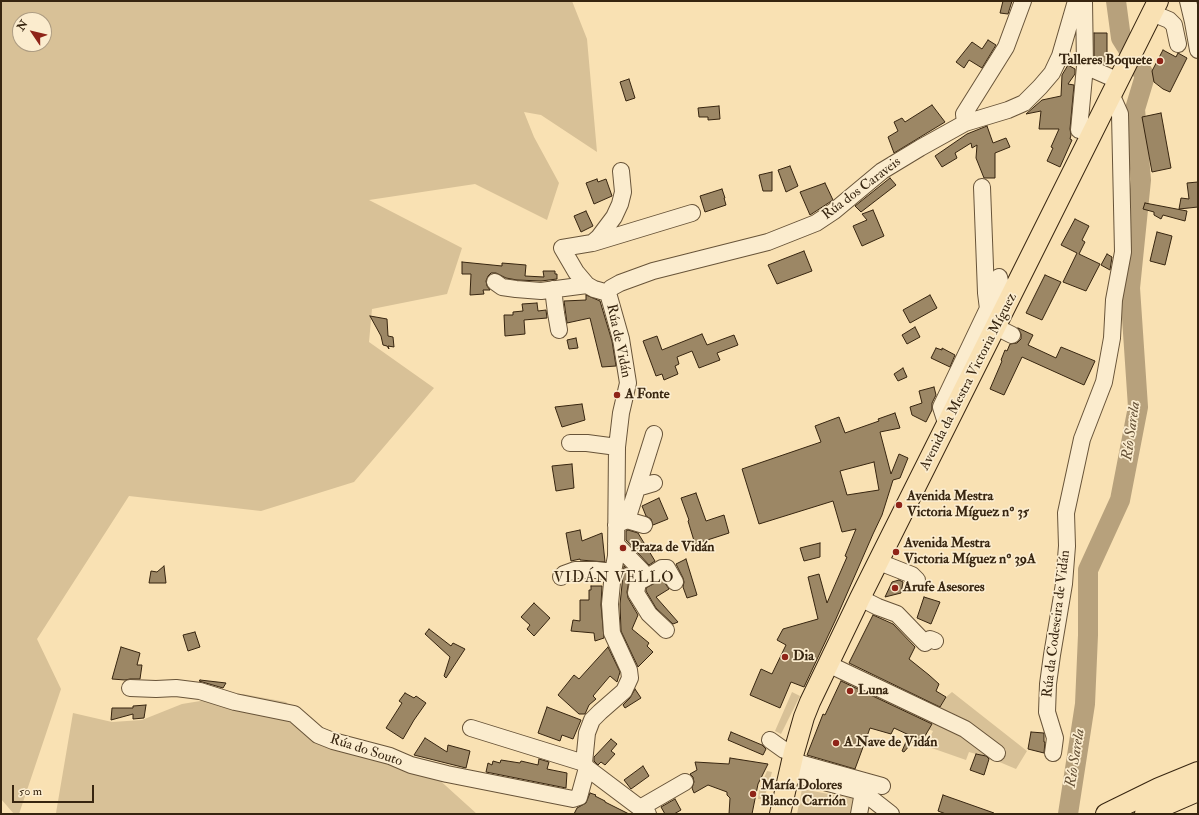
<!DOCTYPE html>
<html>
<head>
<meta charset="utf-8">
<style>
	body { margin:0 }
	#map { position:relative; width:1199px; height:815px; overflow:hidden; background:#f9e1b3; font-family:"IM FELL Double Pica",serif }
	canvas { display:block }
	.frame { position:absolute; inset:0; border:2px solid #372510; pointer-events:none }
	.north { position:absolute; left:12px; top:12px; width:40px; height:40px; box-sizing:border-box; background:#fbecce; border:1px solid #ad9c82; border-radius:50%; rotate:305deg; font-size:11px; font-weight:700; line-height:16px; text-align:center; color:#372510 }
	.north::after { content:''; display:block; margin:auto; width:14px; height:18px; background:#8f2418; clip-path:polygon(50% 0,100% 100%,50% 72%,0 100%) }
	.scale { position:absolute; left:12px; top:785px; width:82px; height:18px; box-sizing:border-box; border:2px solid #372510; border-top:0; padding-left:5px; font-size:12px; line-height:14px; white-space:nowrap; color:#372510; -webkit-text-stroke:3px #fbecce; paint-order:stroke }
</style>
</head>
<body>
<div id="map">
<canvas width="1199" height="815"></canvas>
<div class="frame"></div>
<div class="north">N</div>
<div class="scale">50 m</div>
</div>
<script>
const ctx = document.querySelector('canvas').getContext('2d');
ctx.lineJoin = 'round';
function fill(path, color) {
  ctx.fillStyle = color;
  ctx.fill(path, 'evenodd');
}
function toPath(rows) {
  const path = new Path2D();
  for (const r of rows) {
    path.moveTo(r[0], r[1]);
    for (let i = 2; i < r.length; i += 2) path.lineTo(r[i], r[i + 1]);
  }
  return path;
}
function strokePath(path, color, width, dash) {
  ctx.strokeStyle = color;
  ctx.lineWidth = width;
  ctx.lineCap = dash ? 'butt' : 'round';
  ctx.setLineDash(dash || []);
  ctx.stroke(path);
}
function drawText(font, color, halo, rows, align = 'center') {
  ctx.font = font + ' "IM FELL Double Pica",serif';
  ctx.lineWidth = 3.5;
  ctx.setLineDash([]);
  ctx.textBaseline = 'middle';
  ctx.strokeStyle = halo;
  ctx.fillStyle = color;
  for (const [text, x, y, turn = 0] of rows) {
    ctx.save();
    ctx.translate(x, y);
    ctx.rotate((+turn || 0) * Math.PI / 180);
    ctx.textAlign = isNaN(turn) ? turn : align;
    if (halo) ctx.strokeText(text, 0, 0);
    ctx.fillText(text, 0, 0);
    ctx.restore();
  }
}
fill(toPath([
	[1,1,572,1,587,39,597,152,541,115,524,112,534,137,559,183,547,220,475,184,369,200,462,248,447,294,372,309,369,342,434,388,354,482,261,511,129,496,37,639,61,689,19,814,14,814,1,799],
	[20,20,44,20,44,44,20,44],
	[847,667,938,712,946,697,952,692,1027,751,1016,769,990,758,969,752,966,760,926,746,933,731,928,729,930,726,868,693,862,692,841,681],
	[792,692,800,696,781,734,775,731],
	[243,694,286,702,321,741,435,776,477,814,59,814,56,813,73,713,112,722,142,720,182,704],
	[767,771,772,772,764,799,758,799,759,790],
	[802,789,855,799,852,814,797,814]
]), '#d8c197');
strokePath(toPath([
	[1068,814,1085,704,1088,635,1088,570,1120,500,1138,407,1130,288,1141,180,1135,109,1145,76,1121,38,1116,1]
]), '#b7a17c', 20);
const building = toPath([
	[1003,1,1012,1,1008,14,1000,13,1003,1],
	[1094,33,1107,33,1107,63,1102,63,1094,60,1094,33],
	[988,40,996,45,982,68,969,60,964,68,956,62,972,42,982,49,988,40],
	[1163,50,1176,57,1178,53,1187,58,1170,92,1163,89,1154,82,1152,71,1163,50],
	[1068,65,1075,69,1075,74,1068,84,1074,85,1070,129,1071,135,1070,139,1072,140,1060,167,1047,161,1053,148,1051,147,1059,129,1039,129,1041,111,1026,114,1042,100,1061,96,1062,75,1068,65],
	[629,79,635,98,626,101,620,82,629,79],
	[932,105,945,122,894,153,888,137,898,131,894,122,902,118,905,122,932,105],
	[719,106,720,119,708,120,708,117,699,117,698,108,719,106],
	[1161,113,1171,168,1152,172,1142,117,1161,113],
	[987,126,993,143,1006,138,1010,147,995,153,995,178,984,178,976,158,977,145,972,148,971,143,955,153,957,158,942,167,935,156,967,134,987,126],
	[790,166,798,186,786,192,778,170,790,166],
	[772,172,772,191,763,191,759,175,772,172],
	[890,178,896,185,861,212,855,206,890,178],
	[597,179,598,182,606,179,612,196,594,204,586,183,597,179],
	[1198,182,1198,207,1179,209,1181,198,1189,199,1187,183,1198,182],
	[825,183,833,200,810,215,800,192,825,183],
	[722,189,725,198,724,198,726,205,705,212,700,196,722,189],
	[1145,203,1187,211,1185,221,1163,215,1161,219,1154,215,1154,212,1143,209,1145,203],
	[873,210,884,236,862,246,853,226,867,220,862,214,873,210],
	[586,211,593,226,581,232,574,216,586,211],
	[1075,219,1089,226,1082,240,1085,242,1079,254,1100,264,1086,291,1063,282,1077,253,1061,245,1075,219],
	[1157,232,1172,236,1165,265,1150,261,1157,232],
	[804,251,812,271,777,284,768,265,804,251],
	[1107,254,1112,257,1110,270,1101,265,1107,254],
	[462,262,502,266,502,263,526,265,525,276,544,277,543,271,555,271,555,274,557,274,557,279,541,281,517,280,506,278,496,273,491,273,488,276,486,281,487,286,490,290,483,290,484,294,470,295,471,274,462,274,462,262],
	[1045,275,1061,282,1042,320,1026,313,1045,275],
	[586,295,600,301,612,341,616,366,602,367,590,318,567,323,564,301,586,300,586,295],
	[930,295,937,308,910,323,903,310,930,295],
	[537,303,538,311,546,310,547,318,524,320,525,334,505,336,504,315,513,315,513,312,523,311,522,304,537,303],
	[370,316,387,319,388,336,393,337,394,347,388,346,389,349,387,346,383,345,381,336,370,316],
	[915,327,920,337,907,344,902,335,915,327],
	[1018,328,1033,335,1028,345,1056,358,1061,347,1095,361,1084,385,1022,357,1004,395,990,389,1002,361,1001,360,1005,350,1007,351,1010,344,1017,343,1021,339,1021,334,1018,328],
	[702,334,707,345,734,335,738,345,717,353,720,360,699,368,692,351,677,357,679,364,675,366,678,374,664,380,662,374,656,376,643,341,657,336,662,350,702,334],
	[576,338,578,348,569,349,567,340,576,338],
	[936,348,942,350,942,348,955,355,950,367,931,358,936,348],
	[903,368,907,377,898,381,894,374,903,368],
	[934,387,936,395,932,403,932,410,926,422,912,415,910,407,922,403,919,391,934,387],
	[582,404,585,420,562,427,555,407,582,404],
	[895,413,900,428,880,432,891,474,899,454,908,458,900,478,893,480,882,515,873,534,835,621,804,687,791,682,780,708,750,695,761,669,772,674,786,645,777,640,783,629,818,619,808,577,819,574,827,603,847,557,845,556,856,529,842,532,833,501,759,524,742,469,821,442,815,426,839,417,845,433,879,421,878,419,895,413],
	[874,462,879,490,847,495,840,471,874,462],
	[572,464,574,488,556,491,552,466,572,464],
	[696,493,706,521,724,515,729,533,695,544,688,521,689,520,681,498,696,493],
	[659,498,668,519,653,525,651,519,646,516,642,506,659,498],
	[580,530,582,541,602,533,605,562,580,560,580,559,571,561,566,533,580,530],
	[628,530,638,533,655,561,649,565,626,540,626,531,628,530],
	[820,543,820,557,804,561,800,548,820,543],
	[686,559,697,595,687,598,683,587,684,582,683,578,676,564,686,559],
	[164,566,166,583,149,583,151,571,157,572,164,566],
	[624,566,632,575,629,580,627,592,628,598,638,615,632,629,649,643,647,646,653,652,638,667,621,631,620,604,624,566],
	[662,579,669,589,656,597,678,622,673,624,656,608,646,591,646,588,662,579],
	[899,580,903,582,901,593,885,597,892,582,899,580],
	[591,586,602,586,601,605,604,638,595,641,594,633,571,631,573,620,580,621,580,600,589,600,589,590,591,590,591,586],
	[924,597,940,602,931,624,917,618,924,597],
	[534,603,550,618,534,636,527,629,530,625,521,617,534,603],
	[873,615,893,624,915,647,909,659,929,675,939,684,936,691,946,697,940,707,849,663,873,615],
	[429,629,451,646,453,643,465,649,446,678,444,676,450,657,425,634,429,629],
	[195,632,200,647,188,651,183,635,195,632],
	[121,647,140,653,137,665,142,665,140,679,130,679,125,680,112,679,121,647],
	[608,647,620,672,617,682,610,676,593,696,596,699,589,705,585,714,579,714,558,695,574,675,579,679,608,647],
	[200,680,226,683,223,688,199,681,200,680],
	[841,681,932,724,921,743,915,739,904,752,902,751,909,735,894,728,891,734,870,728,855,769,807,755,823,714,825,715,841,681],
	[635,689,641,698,625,708,623,705,630,698,635,689],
	[405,693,414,698,416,696,426,703,414,720,403,739,386,728,402,703,399,701,405,693],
	[146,705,144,718,133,719,133,714,111,720,112,708,133,708,133,706,146,705],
	[547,707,581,720,573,739,562,735,560,741,538,733,547,707],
	[731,732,762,745,766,749,763,755,728,740,731,732],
	[1031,732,1044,733,1044,742,1045,742,1044,753,1028,749,1031,732],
	[425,738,447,752,448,745,470,751,466,768,414,755,425,738],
	[611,739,617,744,611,751,615,754,605,765,601,762,598,765,594,761,594,757,611,739],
	[976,754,986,756,989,759,984,775,970,770,976,754],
	[730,758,768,764,758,784,752,814,729,814,730,798,727,795,727,792,708,785,694,793,692,788,694,782,693,777,690,774,697,770,695,762,729,764,730,758],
	[539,759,549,762,547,769,567,773,566,788,486,772,488,763,492,765,493,761,500,763,501,760,520,763,521,761,538,765,539,759],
	[643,766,649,776,631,789,624,780,643,766],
	[590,793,596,795,595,796,605,801,605,802,629,814,574,814,577,808,586,803,590,793],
	[943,795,994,813,993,814,946,814,938,811,943,795],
	[675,799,681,810,674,814,665,814,661,807,675,799]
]);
fill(building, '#9c8765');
strokePath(building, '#372510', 1);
const minor = toPath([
	[1188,1,1193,22,1198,50],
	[1152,13,1169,20,1174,25,1178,44],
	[1085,66,1119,81],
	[965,123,964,114,1006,47,1023,1],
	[1079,130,1085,66,1084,1],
	[982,187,986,293,988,309],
	[593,243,692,213],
	[495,282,502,287,516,289,541,291,587,285],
	[553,289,556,313,559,330],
	[608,293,611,288,620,283,653,271,768,242,816,223,834,211,882,171,920,148,965,123,1008,110,1024,103,1040,87,1052,73,1060,56,1076,1],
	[608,293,621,339,628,383,621,413,617,447,616,556,613,572,610,604,612,633,629,670,630,678,624,691,600,712,592,720,587,733,584,763,587,768,648,814],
	[608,293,594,289,587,285,576,272,562,248,592,243,599,237,614,217,620,204,623,192,621,171],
	[996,327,1012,335],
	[947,426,941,407,991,302,1000,281,999,277],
	[570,443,587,443,617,447],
	[637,488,654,483],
	[627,520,644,525],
	[616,525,627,520,654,434],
	[616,544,642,571,646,578,638,582,636,593,649,614,666,630],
	[879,562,912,575,917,580],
	[561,577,564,574,575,570,596,570,613,572],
	[646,578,662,568,667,568,675,582],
	[860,598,878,607,897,614,925,643,930,639,935,641],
	[828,664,965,729,997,753],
	[130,688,156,689,176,688,200,691,235,702,294,714,318,735,333,741,390,756,411,765,447,774,573,799,579,797,587,768],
	[471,728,584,763],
	[770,740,784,750,794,752],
	[1053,753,1055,738,1047,712,1048,684,1052,655,1064,584,1067,546,1066,513,1082,439,1104,382,1112,338,1114,300,1123,252,1120,114,1112,96],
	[792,761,882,786],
	[789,773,863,792,891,814],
	[640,808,685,782],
	[859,814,863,792]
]);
const major = toPath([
	[780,814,794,752,804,717,810,702,860,598,1158,1],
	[1106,814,1159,788,1198,772],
	[1145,814,1198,791]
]);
strokePath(minor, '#685439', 18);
strokePath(major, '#372510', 22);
strokePath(minor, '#fbecce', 16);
strokePath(major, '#f9e1b3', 20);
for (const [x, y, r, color] of [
	[1160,61,4,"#8f2418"],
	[617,395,4,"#8f2418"],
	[899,505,4,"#8f2418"],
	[623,548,4,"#8f2418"],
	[896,552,4,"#8f2418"],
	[895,588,4,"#8f2418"],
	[785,657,4,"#8f2418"],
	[850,691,4,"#8f2418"],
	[836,743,4,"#8f2418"],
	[753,794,4,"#8f2418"]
]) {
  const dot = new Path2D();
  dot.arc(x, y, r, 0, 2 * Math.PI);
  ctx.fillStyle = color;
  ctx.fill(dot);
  strokePath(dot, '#fbecce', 1.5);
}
drawText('bold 14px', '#372510', '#fbecce', [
	["Talleres Boquete",1152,61,"right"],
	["A Fonte",625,395],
	["Avenida Mestra",907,497],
	["Victoria Míguez nº 35",907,513],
	["Avenida Mestra",904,544],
	["Victoria Míguez nº 39A",904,560],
	["Praza de Vidán",631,548],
	["Arufe Asesores",903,588],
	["Dia",793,657],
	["Luna",858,691],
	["A Nave de Vidán",844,743],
	["María Dolores",761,786],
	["Blanco Carrión",761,802]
], 'left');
drawText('14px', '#372510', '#fbecce', [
	["Rúa dos Caraveis",862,189,-37],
	["Rúa de Vidán",618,341,78],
	["Avenida da Mestra Victoria Míguez",969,382,-63],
	["Rúa da Codeseira de Vidán",1057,624,-83],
	["Rúa do Souto",366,751,18]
]);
drawText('italic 15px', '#645036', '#fbecce', [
	["Río Sarela",1132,431,-82],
	["Río Sarela",1076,758,-81]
]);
ctx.letterSpacing = '1px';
drawText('15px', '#372510', '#fbecce', [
	["VIDÁN VELLO",614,579]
]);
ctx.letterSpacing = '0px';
</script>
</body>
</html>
